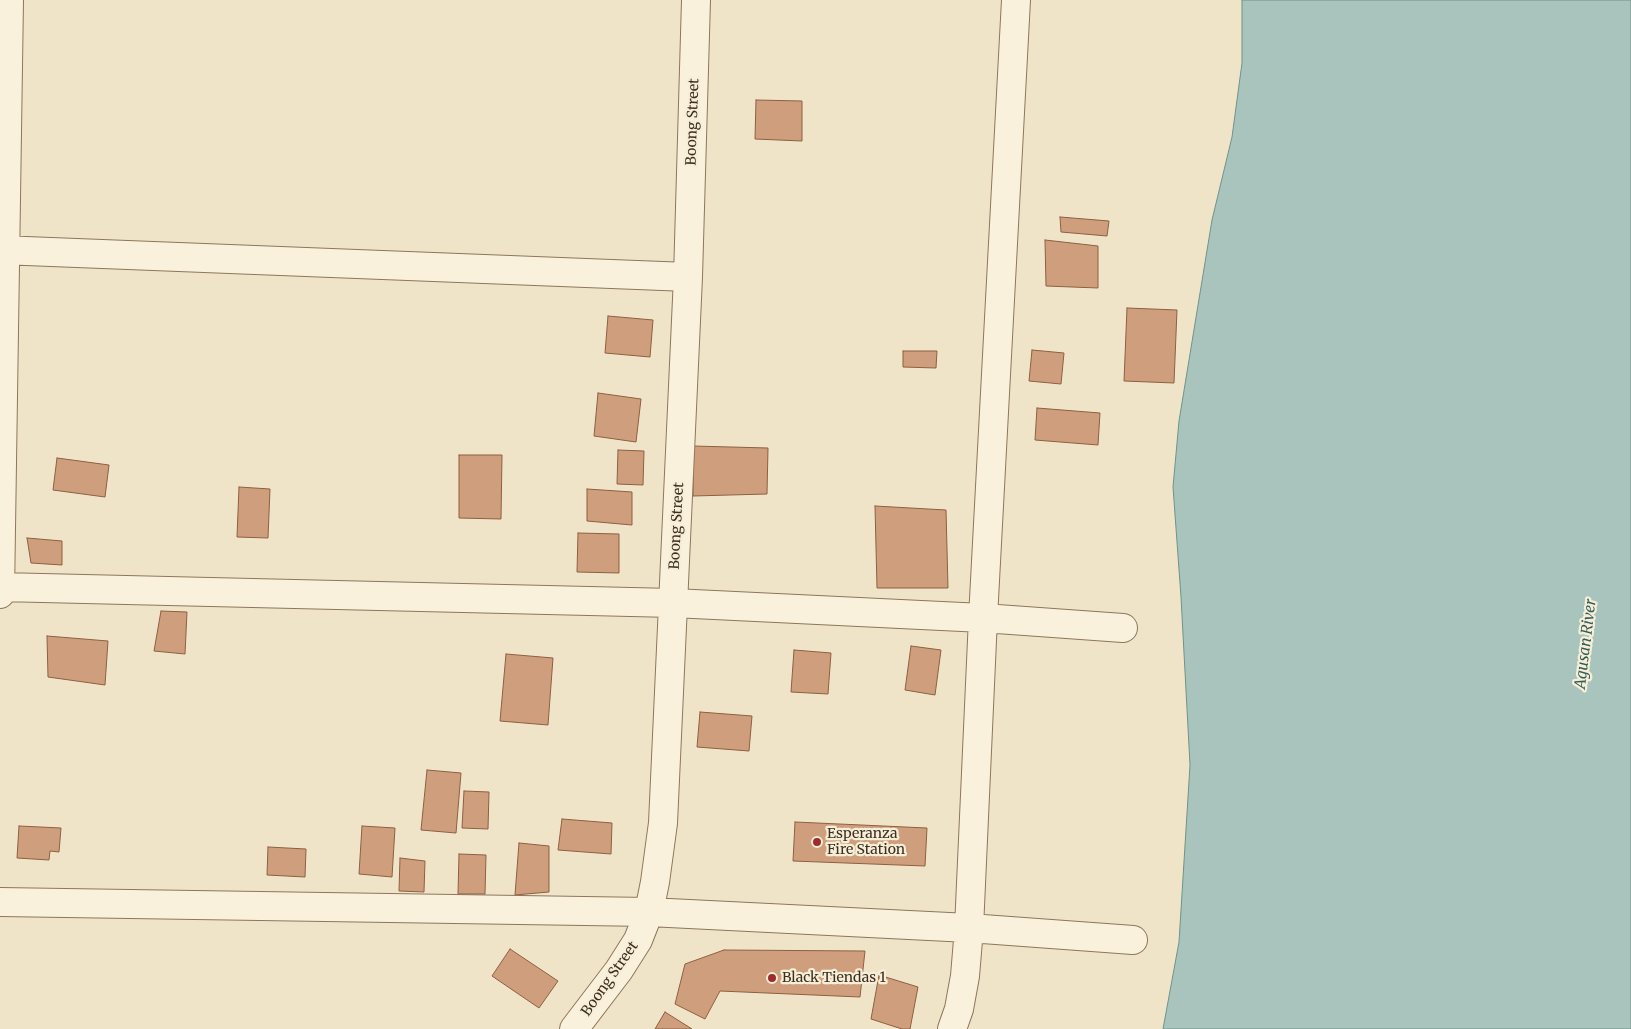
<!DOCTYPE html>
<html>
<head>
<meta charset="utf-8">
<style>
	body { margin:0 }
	canvas { display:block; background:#f0e4c8 }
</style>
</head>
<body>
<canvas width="1631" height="1029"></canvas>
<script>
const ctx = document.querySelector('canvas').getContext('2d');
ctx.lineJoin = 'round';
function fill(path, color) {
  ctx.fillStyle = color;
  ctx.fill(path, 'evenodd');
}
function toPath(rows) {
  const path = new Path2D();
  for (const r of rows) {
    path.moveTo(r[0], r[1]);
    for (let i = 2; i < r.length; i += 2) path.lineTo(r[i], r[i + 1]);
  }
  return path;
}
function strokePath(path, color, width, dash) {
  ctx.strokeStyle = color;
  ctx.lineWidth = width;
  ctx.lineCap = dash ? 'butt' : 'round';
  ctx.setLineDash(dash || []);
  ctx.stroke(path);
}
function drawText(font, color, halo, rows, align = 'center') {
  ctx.font = font + ' Merriweather,serif';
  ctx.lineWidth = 4.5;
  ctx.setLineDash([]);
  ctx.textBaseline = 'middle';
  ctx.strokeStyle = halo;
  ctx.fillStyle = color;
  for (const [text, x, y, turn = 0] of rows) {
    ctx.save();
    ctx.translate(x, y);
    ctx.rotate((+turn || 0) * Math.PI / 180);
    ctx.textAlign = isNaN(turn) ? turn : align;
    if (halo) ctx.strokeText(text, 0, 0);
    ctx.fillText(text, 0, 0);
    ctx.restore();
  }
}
const water = toPath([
	[1242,0,1631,0,1631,1029,1163,1029,1179,942,1190,765,1181,597,1173,487,1179,421,1212,220,1232,137,1242,63,1242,0]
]);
fill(water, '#a9c4bc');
strokePath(water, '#6f938a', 1);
const building = toPath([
	[756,100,802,101,802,141,755,139,756,100],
	[1060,217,1109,221,1107,236,1061,232,1060,217],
	[1045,240,1098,246,1098,288,1046,286,1045,240],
	[1127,308,1177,310,1174,383,1124,381,1127,308],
	[608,316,653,320,650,357,605,353,608,316],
	[1032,350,1064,353,1061,384,1029,381,1032,350],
	[903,351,937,351,936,368,903,367,903,351],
	[598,393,641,399,636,442,594,436,598,393],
	[1037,408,1100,413,1098,445,1035,440,1037,408],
	[693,446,768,448,767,494,693,496,693,446],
	[618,450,644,451,643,485,617,484,618,450],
	[459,455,502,455,501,519,459,518,459,455],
	[57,458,109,465,105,497,53,490,57,458],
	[239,487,270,489,268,538,237,537,239,487],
	[587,489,632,492,632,525,587,521,587,489],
	[875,506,946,510,948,588,877,588,875,506],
	[578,533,619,534,619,573,577,572,578,533],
	[27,538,62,541,62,565,31,563,27,538],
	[161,611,187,612,185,654,154,651,161,611],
	[47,636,108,641,105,685,48,677,47,636],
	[911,646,941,650,935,695,905,690,911,646],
	[794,650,831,653,828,694,791,692,794,650],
	[506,654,553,658,548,725,500,721,506,654],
	[700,712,752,716,749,751,697,747,700,712],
	[427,770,461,773,456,833,421,830,427,770],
	[464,791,489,792,488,829,462,828,464,791],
	[562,819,612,823,611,854,558,850,562,819],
	[795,822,927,828,925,866,793,861,795,822],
	[19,826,61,828,59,852,50,851,49,860,17,858,19,826],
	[362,826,395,828,392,877,359,874,362,826],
	[519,843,549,846,549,892,515,895,519,843],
	[268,847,306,849,305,877,267,875,268,847],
	[459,854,486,855,485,894,458,894,459,854],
	[400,858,425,861,424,892,399,891,400,858],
	[510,949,558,981,539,1008,492,976,510,949],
	[724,950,865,951,860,997,720,991,705,1019,675,1004,685,964,724,950],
	[879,975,918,987,910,1029,902,1029,871,1019,879,975],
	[665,1012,692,1029,655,1029,665,1012]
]);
fill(building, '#cf9f7d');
strokePath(building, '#8d5f41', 1);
const minor = toPath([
	[0,250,688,277],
	[0,587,673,603,983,618,1123,628],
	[0,594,9,0],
	[0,902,649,912,969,928,1133,940],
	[574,1029,619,970,638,940,649,912,655,882,663,823,688,277,696,0],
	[952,1029,959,1009,965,976,969,928,983,618,1016,0]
]);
strokePath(minor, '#8d765c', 30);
strokePath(minor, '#faf1dc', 28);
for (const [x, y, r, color] of [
	[817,842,5,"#9e2a2b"],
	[772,978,5,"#9e2a2b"]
]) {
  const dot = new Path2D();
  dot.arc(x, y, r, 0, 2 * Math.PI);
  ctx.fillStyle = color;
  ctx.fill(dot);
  strokePath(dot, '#f7eed8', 2);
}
drawText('14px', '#3d2e20', '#f7eed8', [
	["Boong Street",693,122,-88],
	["Boong Street",677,526,-87],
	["Boong Street",610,979,-55]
]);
drawText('14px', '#3d2e20', '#f7eed8', [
	["Esperanza",827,834],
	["Fire Station",827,850],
	["Black Tiendas 1",782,978]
], 'left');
drawText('italic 15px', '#2f5d5a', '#f7eed8', [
	["Agusan River",1586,644,-83]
]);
</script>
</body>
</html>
